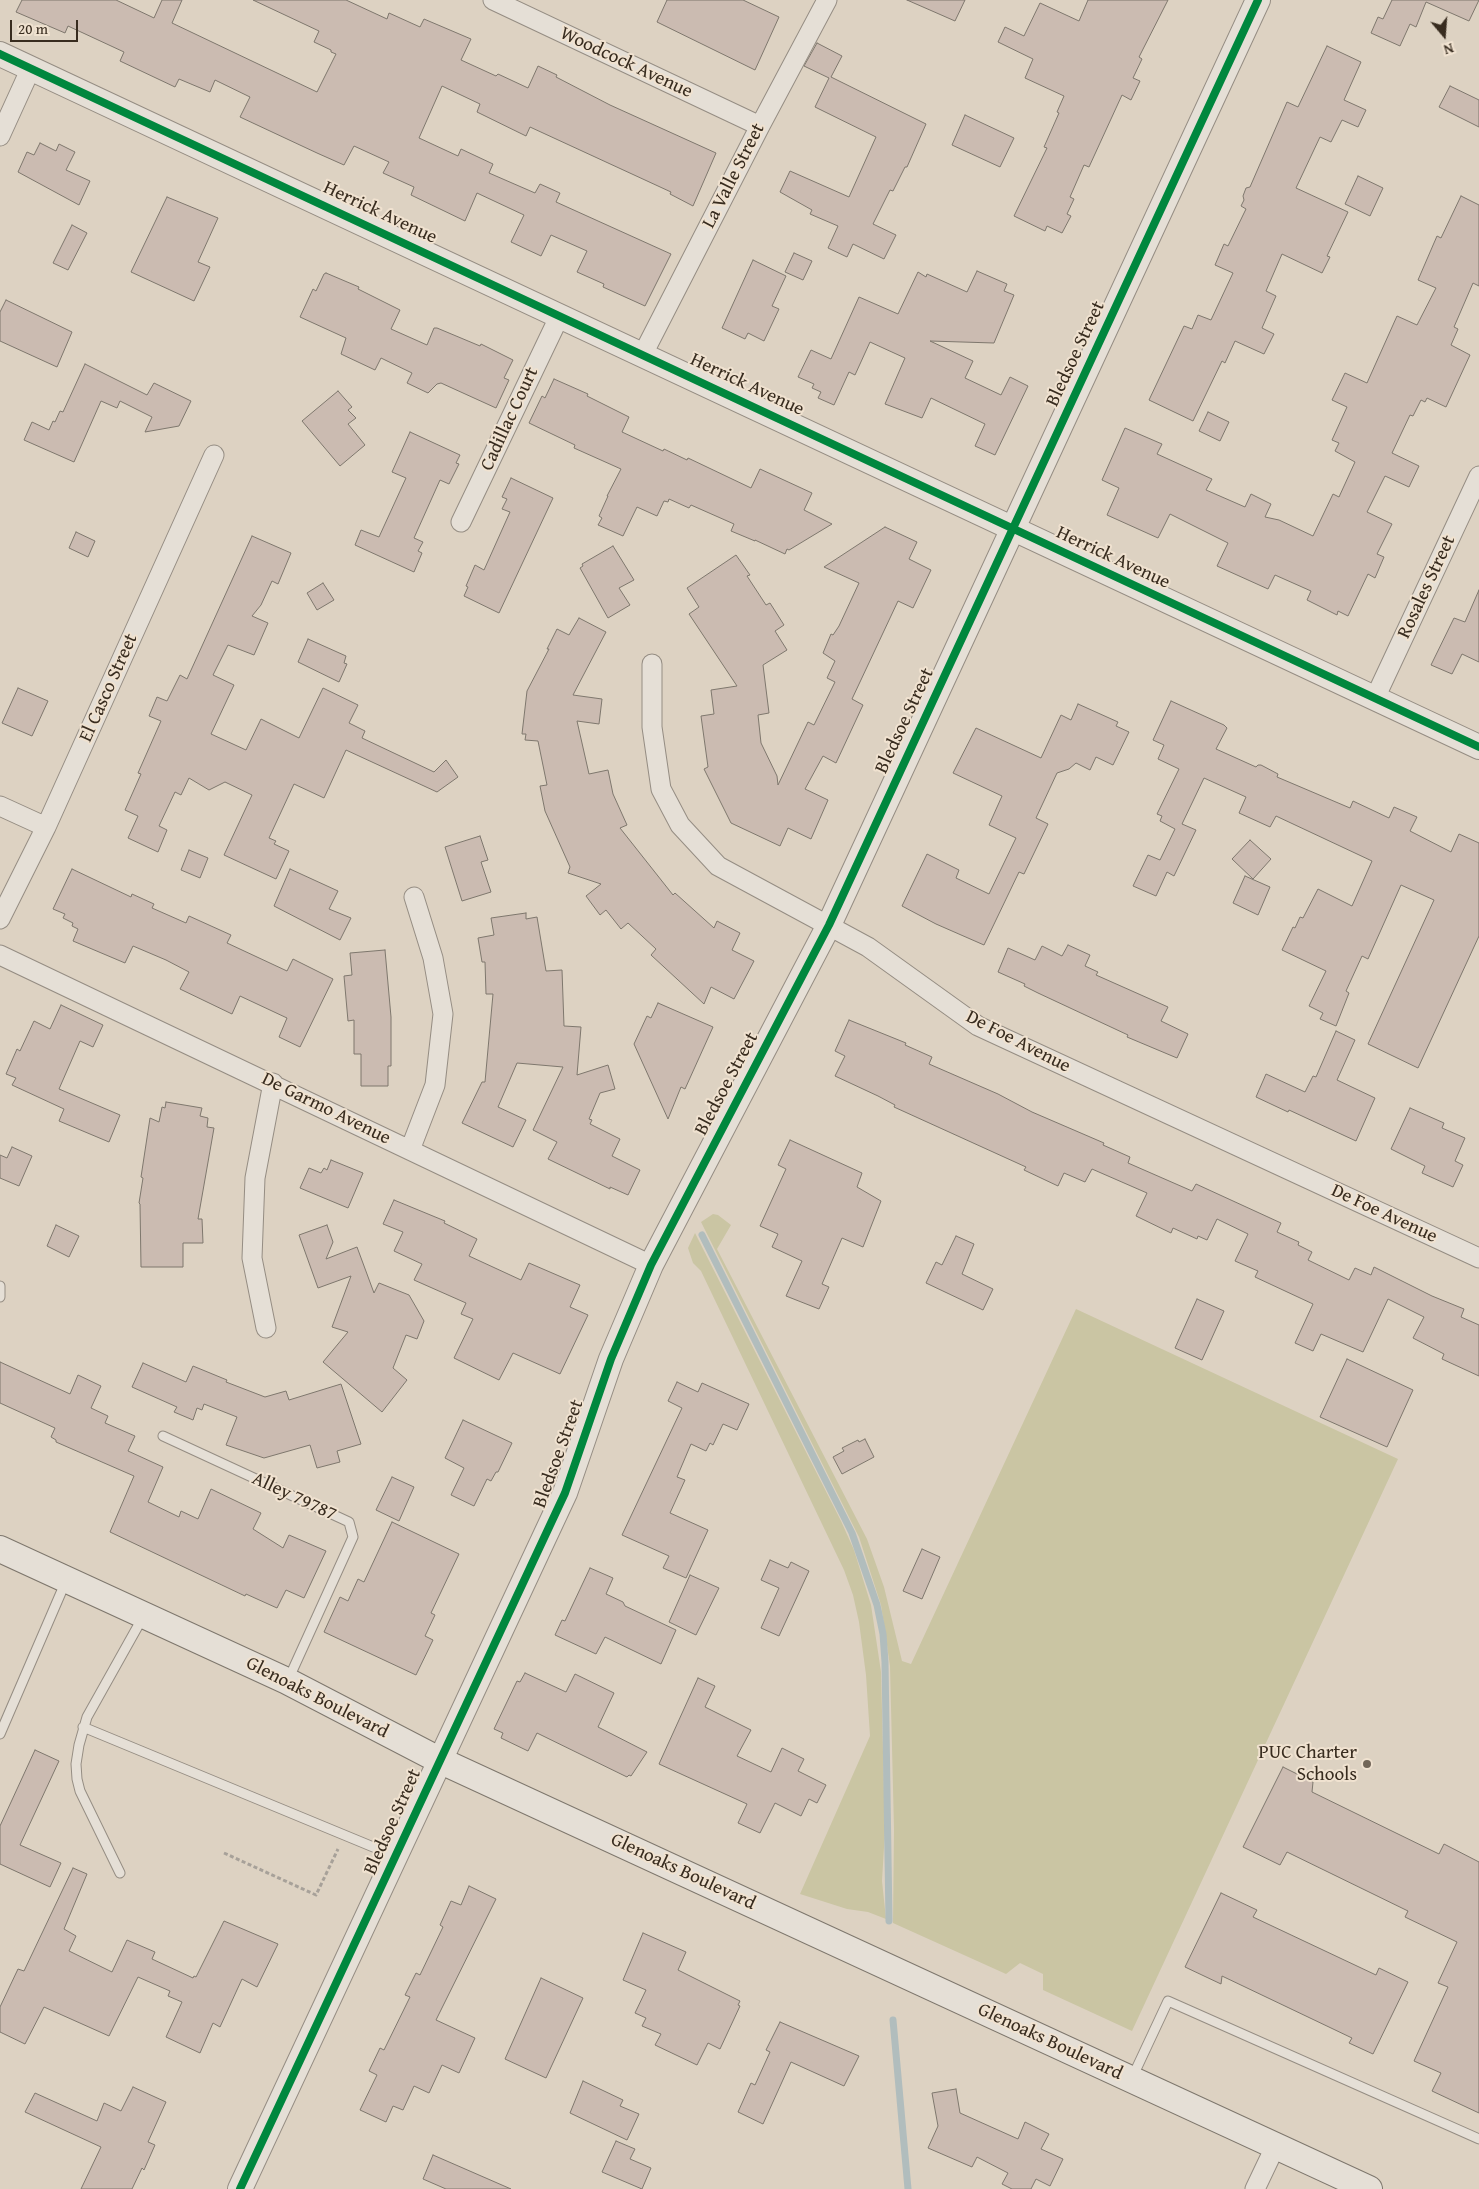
<!DOCTYPE html>
<html>
<head>
<meta charset="utf-8">
<style>
	body { margin:0 }
	#map { position:relative; width:1479px; height:2189px; overflow:hidden; background:#ddd2c2; font-family:"Gentium Book Plus",serif }
	canvas { display:block }
	.north { position:absolute; left:1419px; top:10px; width:50px; height:50px; -webkit-text-stroke:4px #f0e2d0; paint-order:stroke; rotate:162deg; font-size:14px; font-weight:700; line-height:20px; text-align:center; color:#382c1f }
	.north::after { content:''; display:block; margin:auto; width:18px; height:22px; background:#382c1f; clip-path:polygon(50% 0,100% 100%,50% 72%,0 100%) }
	.scale { position:absolute; left:10px; top:20px; width:68px; height:22px; box-sizing:border-box; border:2px solid #382c1f; border-top:0; padding-left:6px; font-size:15px; line-height:18px; white-space:nowrap; color:#382c1f; -webkit-text-stroke:4px #f0e2d0; paint-order:stroke }
</style>
</head>
<body>
<div id="map">
<canvas width="1479" height="2189"></canvas>
<div class="north">N</div>
<div class="scale">20 m</div>
</div>
<script>
const ctx = document.querySelector('canvas').getContext('2d');
ctx.lineJoin = 'round';
function fill(path, color) {
  ctx.fillStyle = color;
  ctx.fill(path, 'evenodd');
}
function toPath(rows) {
  const path = new Path2D();
  for (const r of rows) {
    path.moveTo(r[0], r[1]);
    for (let i = 2; i < r.length; i += 2) path.lineTo(r[i], r[i + 1]);
  }
  return path;
}
function strokePath(path, color, width, dash) {
  ctx.strokeStyle = color;
  ctx.lineWidth = width;
  ctx.lineCap = dash ? 'butt' : 'round';
  ctx.setLineDash(dash || []);
  ctx.stroke(path);
}
function drawText(font, color, halo, rows, align = 'center') {
  ctx.font = font + ' "Gentium Book Plus",serif';
  ctx.lineWidth = 4;
  ctx.setLineDash([]);
  ctx.textBaseline = 'middle';
  ctx.strokeStyle = halo;
  ctx.fillStyle = color;
  for (const [text, x, y, turn = 0] of rows) {
    ctx.save();
    ctx.translate(x, y);
    ctx.rotate((+turn || 0) * Math.PI / 180);
    ctx.textAlign = isNaN(turn) ? turn : align;
    if (halo) ctx.strokeText(text, 0, 0);
    ctx.fillText(text, 0, 0);
    ctx.restore();
  }
}
fill(toPath([
	[713,1214,718,1215,731,1225,717,1249,867,1539,884,1587,902,1661,911,1664,1076,1309,1398,1459,1132,2031,1043,1990,1043,1974,1020,1963,1006,1974,893,1923,894,1829,890,1666,881,1605,859,1537,701,1222],
	[695,1233,841,1521,854,1550,871,1605,881,1672,885,1830,882,1881,886,1919,868,1912,847,1909,800,1894,870,1736,866,1675,859,1622,853,1595,844,1570,701,1271,693,1263,688,1248]
]), '#cac5a3');
strokePath(toPath([
	[702,1235,852,1533,877,1605,883,1634,885,1662,889,1921],
	[893,2020,908,2189]
]), '#b1bdbd', 7);
const building = toPath([
	[22,0,116,0,154,18,162,0,182,0,172,23,317,92,336,54,331,52,331,50,314,42,319,31,253,0,346,0,387,19,389,13,420,27,424,19,471,39,461,60,496,76,498,74,528,88,538,66,557,75,556,77,610,105,716,153,693,206,670,194,671,192,530,127,526,136,477,112,480,104,442,86,419,138,458,156,461,149,493,164,489,173,535,193,540,184,560,193,556,202,671,254,645,306,603,287,604,284,577,272,587,251,551,235,541,256,511,242,524,215,477,193,465,221,411,195,414,187,383,173,389,162,354,146,344,165,317,153,240,117,250,97,215,80,210,92,179,79,175,87,120,61,124,52,68,26,65,33,16,12,22,0],
	[667,0,743,0,779,17,755,70,657,22,667,0],
	[907,0,965,0,955,21,907,0],
	[1088,0,1168,0,1139,57,1142,59,1133,78,1140,81,1131,100,1122,95,1089,167,1084,165,1070,197,1074,199,1067,214,1071,216,1062,233,1047,226,1045,231,1014,216,1047,148,1044,147,1059,113,1057,112,1064,96,1025,78,1033,59,998,42,1005,27,1024,36,1040,3,1079,21,1088,0],
	[1392,0,1479,0,1469,21,1426,2,1416,27,1410,24,1400,46,1371,33,1378,17,1383,19,1392,0],
	[817,43,842,56,831,77,926,124,907,167,905,167,893,191,890,190,873,224,896,235,884,259,853,244,847,257,828,248,838,226,810,214,812,210,780,192,790,171,849,197,876,137,815,107,829,78,804,66,817,43],
	[1327,46,1361,62,1344,100,1366,110,1358,127,1342,120,1331,142,1320,137,1296,188,1348,212,1327,256,1330,257,1322,273,1282,254,1266,291,1276,296,1262,328,1274,334,1264,354,1235,341,1225,363,1222,361,1193,421,1149,400,1184,326,1192,329,1198,315,1211,320,1233,273,1215,265,1224,244,1228,246,1246,209,1241,206,1244,200,1243,196,1246,188,1250,187,1287,102,1298,107,1327,46],
	[1450,86,1479,100,1479,127,1439,107,1450,86],
	[965,115,1014,138,1000,167,952,145,965,115],
	[40,143,56,151,59,144,75,152,66,170,90,181,79,205,18,172,27,152,34,155,40,143],
	[1358,176,1383,188,1370,216,1345,204,1358,176],
	[1461,196,1479,205,1479,286,1473,283,1454,327,1458,329,1451,345,1470,355,1446,407,1427,398,1425,402,1421,400,1413,416,1410,415,1392,453,1419,466,1409,487,1385,476,1367,512,1392,524,1377,554,1384,557,1375,578,1368,574,1348,616,1338,611,1337,615,1307,600,1311,591,1275,575,1268,589,1217,566,1228,543,1170,514,1158,538,1107,515,1119,488,1102,480,1125,428,1162,444,1157,454,1212,479,1206,490,1245,507,1251,494,1271,504,1265,517,1279,520,1313,536,1333,494,1339,497,1355,462,1335,451,1339,443,1332,440,1347,407,1332,400,1345,373,1367,383,1397,316,1417,325,1436,288,1418,280,1437,236,1441,238,1461,196],
	[167,197,218,218,198,262,210,267,194,301,131,272,167,197],
	[72,225,87,233,68,270,53,263,72,225],
	[794,253,812,261,803,280,785,272,794,253],
	[753,260,786,276,772,306,779,309,764,341,748,333,745,339,722,328,753,260],
	[977,271,1007,284,1004,291,1014,295,994,343,930,341,973,361,965,378,1001,395,1010,377,1028,386,995,455,975,446,985,424,931,398,922,418,885,404,905,358,870,342,855,375,849,372,834,405,818,398,821,392,812,388,814,384,798,377,811,350,831,359,859,297,898,314,918,272,926,277,927,274,967,292,977,271],
	[326,273,359,287,358,289,400,310,391,329,427,345,434,328,437,328,480,346,481,344,513,360,504,378,509,380,496,408,441,383,437,384,428,393,407,383,412,373,381,358,375,370,341,354,346,338,300,317,313,289,316,291,324,274,326,273],
	[6,300,72,332,57,367,0,341,0,312,6,300],
	[85,364,147,395,154,383,191,401,179,426,145,432,152,417,120,401,117,408,101,401,74,462,24,440,32,422,49,430,53,421,55,422,60,411,63,412,85,364],
	[554,379,588,394,587,396,629,417,622,432,663,451,664,449,687,460,688,458,751,488,760,469,812,493,804,510,832,524,789,550,787,549,785,554,755,540,755,541,731,531,734,524,691,505,689,508,669,499,668,502,664,501,657,516,637,507,623,536,598,525,602,518,599,516,608,496,607,496,621,469,574,448,575,445,529,423,542,396,545,398,554,379],
	[338,391,352,407,348,410,356,418,348,424,365,445,340,466,302,421,338,391],
	[1208,412,1229,422,1220,441,1199,431,1208,412],
	[410,432,460,455,456,463,459,464,449,484,440,480,414,538,423,542,418,551,422,553,414,572,355,545,361,530,379,537,406,478,392,472,410,432],
	[511,478,553,498,499,613,464,596,468,587,466,586,475,565,484,570,510,512,502,509,507,499,502,497,511,478],
	[885,527,917,542,909,559,931,570,913,608,898,601,852,699,863,705,836,763,823,756,805,789,828,800,811,839,788,828,780,846,731,823,704,769,708,767,701,716,714,714,711,690,737,686,689,614,699,607,687,588,736,555,750,575,747,576,766,605,770,603,784,625,775,631,787,650,763,665,769,713,758,715,761,743,777,776,778,785,808,722,814,725,835,682,827,678,835,661,823,653,831,634,833,635,839,626,859,583,824,567,885,527],
	[76,532,95,541,88,557,69,548,76,532],
	[252,536,291,553,278,584,272,581,261,605,252,616,268,623,254,655,228,645,213,675,234,685,211,734,246,750,261,719,299,738,323,688,358,705,349,723,365,731,362,738,434,772,446,760,458,777,437,792,346,750,324,798,294,784,269,838,276,841,274,844,289,851,276,879,224,855,252,795,225,782,209,790,189,778,181,795,175,792,159,826,167,830,158,852,128,838,138,816,125,810,141,774,138,773,161,721,149,716,157,697,167,701,180,675,187,679,252,536],
	[613,546,634,580,619,588,630,605,608,618,580,568,583,566,582,564,613,546],
	[323,583,334,600,317,610,307,593,323,583],
	[1479,590,1479,662,1462,654,1452,674,1431,665,1454,618,1465,622,1479,590],
	[579,618,606,632,573,695,602,699,599,724,577,721,589,774,608,770,613,794,627,825,620,828,673,895,675,893,714,928,717,921,740,933,732,950,754,961,734,999,711,987,704,1004,651,955,656,949,628,923,621,929,606,910,600,915,586,896,601,884,568,873,570,867,545,811,540,786,547,785,538,741,525,740,526,734,522,734,527,691,549,649,547,649,557,629,569,635,579,618],
	[308,639,346,656,344,663,347,664,339,682,298,662,308,639],
	[18,688,48,701,32,736,2,723,18,688],
	[1171,701,1224,725,1227,728,1216,749,1256,767,1258,765,1261,765,1278,774,1277,777,1350,808,1353,801,1389,818,1394,807,1417,817,1410,831,1451,852,1459,834,1479,843,1479,936,1418,1068,1368,1044,1434,900,1401,885,1368,959,1362,956,1346,991,1349,993,1336,1026,1320,1019,1323,1013,1309,1006,1326,971,1282,950,1293,927,1295,928,1300,917,1303,918,1318,889,1352,906,1372,861,1276,816,1270,827,1239,813,1246,797,1204,778,1182,824,1196,830,1174,876,1167,872,1156,896,1133,886,1148,855,1160,860,1175,829,1160,821,1162,816,1157,814,1179,769,1158,759,1164,745,1153,740,1171,701],
	[1078,704,1118,722,1116,726,1129,732,1113,765,1096,757,1090,770,1076,763,1069,769,1057,773,1036,818,1048,824,1024,874,1019,872,984,945,936,924,902,906,927,854,959,870,956,878,989,894,1016,838,989,825,1002,796,953,773,976,728,1041,758,1061,715,1071,720,1078,704],
	[480,836,488,860,481,862,491,892,462,901,445,847,480,836],
	[1250,840,1271,859,1253,879,1232,859,1250,840],
	[189,850,208,858,200,878,181,870,189,850],
	[72,869,131,897,132,894,154,904,152,908,186,923,189,916,231,935,227,943,287,971,293,959,333,979,300,1047,279,1037,287,1018,240,996,232,1014,180,989,189,972,166,960,133,946,125,963,73,941,78,929,72,926,73,923,63,918,65,914,53,909,72,869],
	[290,869,338,891,329,909,351,918,340,940,274,906,290,869],
	[1245,876,1270,887,1258,915,1233,903,1245,876],
	[526,913,526,919,537,917,546,971,562,970,564,1026,581,1027,577,1075,608,1065,615,1089,600,1093,589,1119,592,1120,590,1124,620,1139,612,1156,640,1170,628,1195,610,1187,610,1189,548,1159,557,1142,533,1130,563,1067,517,1063,498,1107,526,1120,513,1147,462,1123,482,1082,485,1082,493,994,486,994,485,962,482,962,478,938,494,935,491,918,526,913],
	[1068,945,1090,955,1085,966,1098,972,1096,975,1168,1007,1161,1021,1188,1034,1177,1058,1127,1037,1128,1035,1038,993,1024,986,1025,984,998,972,1008,948,1035,960,1042,946,1062,956,1068,945],
	[385,950,391,1017,391,1066,388,1066,388,1086,361,1086,361,1054,354,1054,354,1020,348,1021,344,976,352,975,350,953,385,950],
	[658,1003,713,1027,685,1089,681,1087,668,1119,634,1044,647,1016,651,1018,658,1003],
	[61,1005,103,1025,93,1047,80,1041,59,1089,120,1115,109,1142,59,1121,64,1109,12,1085,16,1078,6,1074,17,1049,20,1051,34,1021,50,1029,61,1005],
	[849,1020,906,1043,905,1045,932,1057,929,1064,998,1094,1032,1112,1104,1143,1103,1145,1130,1157,1128,1163,1192,1191,1196,1184,1281,1223,1277,1232,1299,1242,1298,1245,1312,1252,1308,1260,1349,1280,1355,1268,1371,1275,1374,1267,1432,1296,1464,1309,1461,1317,1479,1325,1479,1376,1442,1359,1444,1354,1413,1338,1424,1317,1388,1299,1363,1352,1321,1334,1313,1351,1295,1343,1313,1304,1255,1277,1258,1271,1235,1261,1248,1234,1217,1219,1207,1240,1198,1236,1197,1239,1173,1228,1171,1233,1136,1216,1147,1193,1092,1169,1085,1182,1064,1173,1058,1186,1024,1170,1026,1167,894,1107,895,1105,878,1096,835,1076,845,1056,835,1051,849,1020],
	[1336,1031,1355,1040,1337,1080,1375,1098,1356,1141,1289,1110,1288,1112,1256,1097,1266,1074,1305,1092,1313,1076,1316,1077,1336,1031],
	[166,1102,202,1108,200,1116,208,1118,207,1127,214,1128,198,1219,202,1219,203,1243,183,1243,183,1267,141,1267,140,1204,139,1203,143,1178,141,1177,150,1118,159,1122,162,1107,165,1108,166,1102],
	[1410,1108,1444,1123,1442,1128,1465,1138,1455,1161,1463,1165,1453,1187,1422,1173,1425,1166,1391,1149,1410,1108],
	[790,1140,862,1173,857,1187,881,1201,863,1247,842,1238,822,1284,829,1287,819,1309,786,1296,802,1261,772,1247,778,1234,760,1226,786,1169,778,1165,790,1140],
	[12,1147,32,1156,19,1186,0,1178,0,1155,7,1158,12,1147],
	[331,1160,363,1173,348,1208,300,1188,309,1168,321,1173,324,1168,327,1170,331,1160],
	[394,1200,445,1221,444,1223,477,1239,469,1256,521,1280,529,1263,580,1285,570,1307,588,1315,560,1374,513,1353,499,1380,454,1358,473,1319,461,1314,466,1303,414,1280,422,1264,394,1251,403,1232,383,1224,394,1200],
	[56,1225,79,1236,69,1257,47,1246,56,1225],
	[327,1225,333,1242,326,1259,357,1247,374,1293,379,1283,409,1295,424,1321,417,1339,406,1335,393,1368,407,1380,382,1412,323,1362,348,1332,332,1327,351,1276,318,1288,299,1235,327,1225],
	[956,1236,974,1244,962,1274,993,1289,983,1310,926,1283,936,1262,942,1265,956,1236],
	[1197,1299,1224,1311,1202,1360,1175,1348,1197,1299],
	[1347,1359,1413,1390,1387,1447,1320,1417,1347,1359],
	[0,1362,70,1394,78,1375,101,1386,91,1408,108,1416,105,1423,135,1436,128,1451,163,1467,148,1502,179,1517,181,1511,198,1519,211,1489,261,1513,253,1529,283,1548,289,1535,326,1551,304,1598,286,1590,277,1608,246,1594,245,1596,110,1532,134,1476,56,1442,56,1440,51,1437,55,1428,0,1403,0,1362],
	[143,1363,186,1382,193,1366,227,1380,226,1382,265,1397,286,1391,289,1400,341,1384,361,1444,337,1451,340,1462,317,1468,310,1445,264,1458,226,1445,237,1417,204,1404,202,1410,197,1408,193,1420,174,1412,177,1407,132,1387,143,1363],
	[677,1382,698,1392,702,1383,749,1404,737,1430,723,1424,713,1445,710,1443,706,1451,691,1444,677,1477,685,1480,670,1513,708,1530,686,1578,663,1568,669,1556,622,1535,682,1408,668,1401,677,1382],
	[463,1420,512,1443,498,1472,496,1472,491,1481,487,1479,474,1506,451,1495,464,1468,445,1458,463,1420],
	[865,1439,874,1457,842,1474,833,1457,844,1451,842,1448,858,1440,859,1442,865,1439],
	[392,1477,414,1487,399,1521,376,1510,392,1477],
	[392,1522,459,1554,431,1613,435,1615,425,1636,433,1640,416,1675,324,1632,340,1597,348,1601,358,1579,364,1582,392,1522],
	[922,1549,940,1557,922,1599,903,1591,922,1549],
	[770,1560,788,1568,791,1562,809,1571,779,1636,761,1628,779,1588,761,1580,770,1560],
	[590,1568,613,1578,606,1594,623,1602,625,1606,676,1630,661,1664,605,1637,596,1654,555,1635,562,1620,565,1621,590,1568],
	[690,1575,719,1588,696,1635,669,1622,690,1575],
	[525,1673,566,1692,575,1674,614,1693,598,1727,647,1752,631,1776,629,1775,627,1777,537,1733,528,1751,501,1738,503,1733,494,1729,517,1681,520,1682,525,1673],
	[698,1678,715,1686,705,1707,751,1730,737,1756,771,1772,782,1748,804,1759,798,1771,826,1785,817,1803,809,1799,801,1816,775,1803,760,1833,738,1823,747,1804,659,1764,698,1678],
	[35,1750,59,1761,20,1845,61,1863,50,1887,0,1864,0,1826,35,1750],
	[1283,1767,1313,1782,1312,1792,1439,1854,1444,1844,1479,1862,1479,2113,1432,2091,1441,2073,1414,2061,1448,1987,1438,1983,1457,1942,1405,1917,1408,1911,1287,1852,1280,1865,1243,1847,1283,1767],
	[73,1868,87,1874,64,1929,76,1936,69,1951,112,1972,127,1940,155,1952,152,1959,193,1978,194,1976,196,1977,224,1921,278,1944,257,1987,242,1979,220,2027,213,2023,200,2053,166,2037,182,2002,168,1996,170,1991,138,1977,109,2036,44,2007,25,2044,0,2032,0,2007,18,1969,24,1971,73,1868],
	[469,1886,496,1899,436,2020,475,2038,459,2073,442,2065,429,2093,414,2086,403,2110,393,2106,386,2122,360,2110,377,2075,369,2071,380,2048,384,2050,410,1997,405,1995,416,1973,420,1975,443,1927,440,1925,451,1901,461,1905,469,1886],
	[1221,1893,1257,1910,1253,1917,1376,1975,1379,1968,1408,1982,1373,2054,1349,2043,1352,2038,1222,1976,1221,1984,1185,1967,1221,1893],
	[643,1933,686,1952,678,1970,740,2001,738,2005,740,2006,720,2049,708,2043,697,2065,655,2045,661,2034,642,2026,646,2018,635,2013,646,1990,623,1980,643,1933],
	[541,1978,583,1998,546,2078,505,2059,541,1978],
	[780,2022,859,2056,844,2086,791,2062,763,2124,738,2112,751,2083,755,2085,770,2052,766,2050,780,2022],
	[583,2081,623,2100,620,2106,639,2114,627,2140,570,2113,583,2081],
	[133,2087,166,2102,148,2142,155,2145,144,2170,142,2168,132,2189,81,2189,101,2147,25,2112,35,2093,97,2121,104,2103,121,2111,133,2087],
	[956,2089,960,2113,1018,2139,1025,2122,1049,2134,1041,2149,1063,2159,1050,2186,1036,2179,1031,2189,1012,2189,1002,2184,1008,2173,977,2157,972,2167,928,2148,938,2126,932,2093,956,2089],
	[616,2141,635,2149,630,2159,651,2168,642,2189,602,2172,616,2141],
	[433,2155,511,2189,446,2189,423,2179,433,2155]
]);
fill(building, '#cbbbb1');
strokePath(building, '#7e776d', 1);
const service = toPath([
	[0,1286,0,1297],
	[163,1436,349,1522,353,1537,289,1678],
	[83,1727,395,1856],
	[0,1734,66,1581],
	[120,1873,80,1791,77,1779,76,1764,79,1745,87,1717,143,1617],
	[1132,2078,1168,2001,1479,2139]
]);
const minor = toPath([
	[493,0,760,126],
	[0,136,31,68],
	[643,354,760,126,827,0],
	[461,522,560,315],
	[652,664,652,727,661,789,680,825,718,866,868,947,978,1026,1479,1258],
	[1375,698,1479,476],
	[0,806,46,827],
	[0,919,46,827,214,455],
	[0,955,651,1265],
	[410,1150,435,1085,443,1014,433,958,414,897],
	[266,1328,252,1258,255,1178,273,1083],
	[1255,2189,1275,2147]
]);
const tertiary = toPath([
	[0,54,1479,747],
	[240,2189,565,1493,611,1359,651,1265,829,925,1258,0]
]);
const secondary = toPath([
	[0,1549,287,1681,439,1760,1369,2189]
]);
strokePath(service, '#958d83', 11);
strokePath(minor, '#958d83', 21);
strokePath(tertiary, '#958d83', 26);
strokePath(secondary, '#7e776d', 28);
strokePath(toPath([
	[224,1853,316,1895,338,1849]
]), '#a7a199', 3, [4, 2.5]);
strokePath(service, '#e5dfd6', 9);
strokePath(minor, '#e5dfd6', 19);
strokePath(tertiary, '#e5dfd6', 24);
strokePath(secondary, '#e5dfd6', 26);
strokePath(toPath([
	[0,54,1479,747],
	[240,2189,565,1493,611,1359,651,1265,829,925,1258,0]
]), '#00873e', 8);
for (const [x, y, r, color] of [
	[1367,1764,5,"#726658"]
]) {
  const dot = new Path2D();
  dot.arc(x, y, r, 0, 2 * Math.PI);
  ctx.fillStyle = color;
  ctx.fill(dot);
  strokePath(dot, '#f0e2d0', 2);
}
drawText('19px', '#382c1f', '#f0e2d0', [
	["Woodcock Avenue",626,63,25],
	["La Valle Street",734,176,-63],
	["Herrick Avenue",380,213,25],
	["Bledsoe Street",1076,354,-65],
	["Herrick Avenue",747,385,25],
	["Cadillac Court",510,419,-65],
	["Herrick Avenue",1113,558,25],
	["Rosales Street",1427,587,-65],
	["El Casco Street",109,688,-66],
	["Bledsoe Street",905,721,-65],
	["De Foe Avenue",1018,1042,27],
	["Bledsoe Street",727,1084,-62],
	["De Garmo Avenue",326,1109,26],
	["De Foe Avenue",1384,1214,25],
	["Bledsoe Street",559,1454,-70],
	["Alley 79787",294,1497,25],
	["Glenoaks Boulevard",317,1698,27],
	["Bledsoe Street",393,1822,-66],
	["Glenoaks Boulevard",683,1872,25],
	["Glenoaks Boulevard",1050,2042,25]
]);
drawText('19px', '#382c1f', '#f0e2d0', [
	["PUC Charter",1357,1753],
	["Schools",1357,1775]
], 'right');
</script>
</body>
</html>
